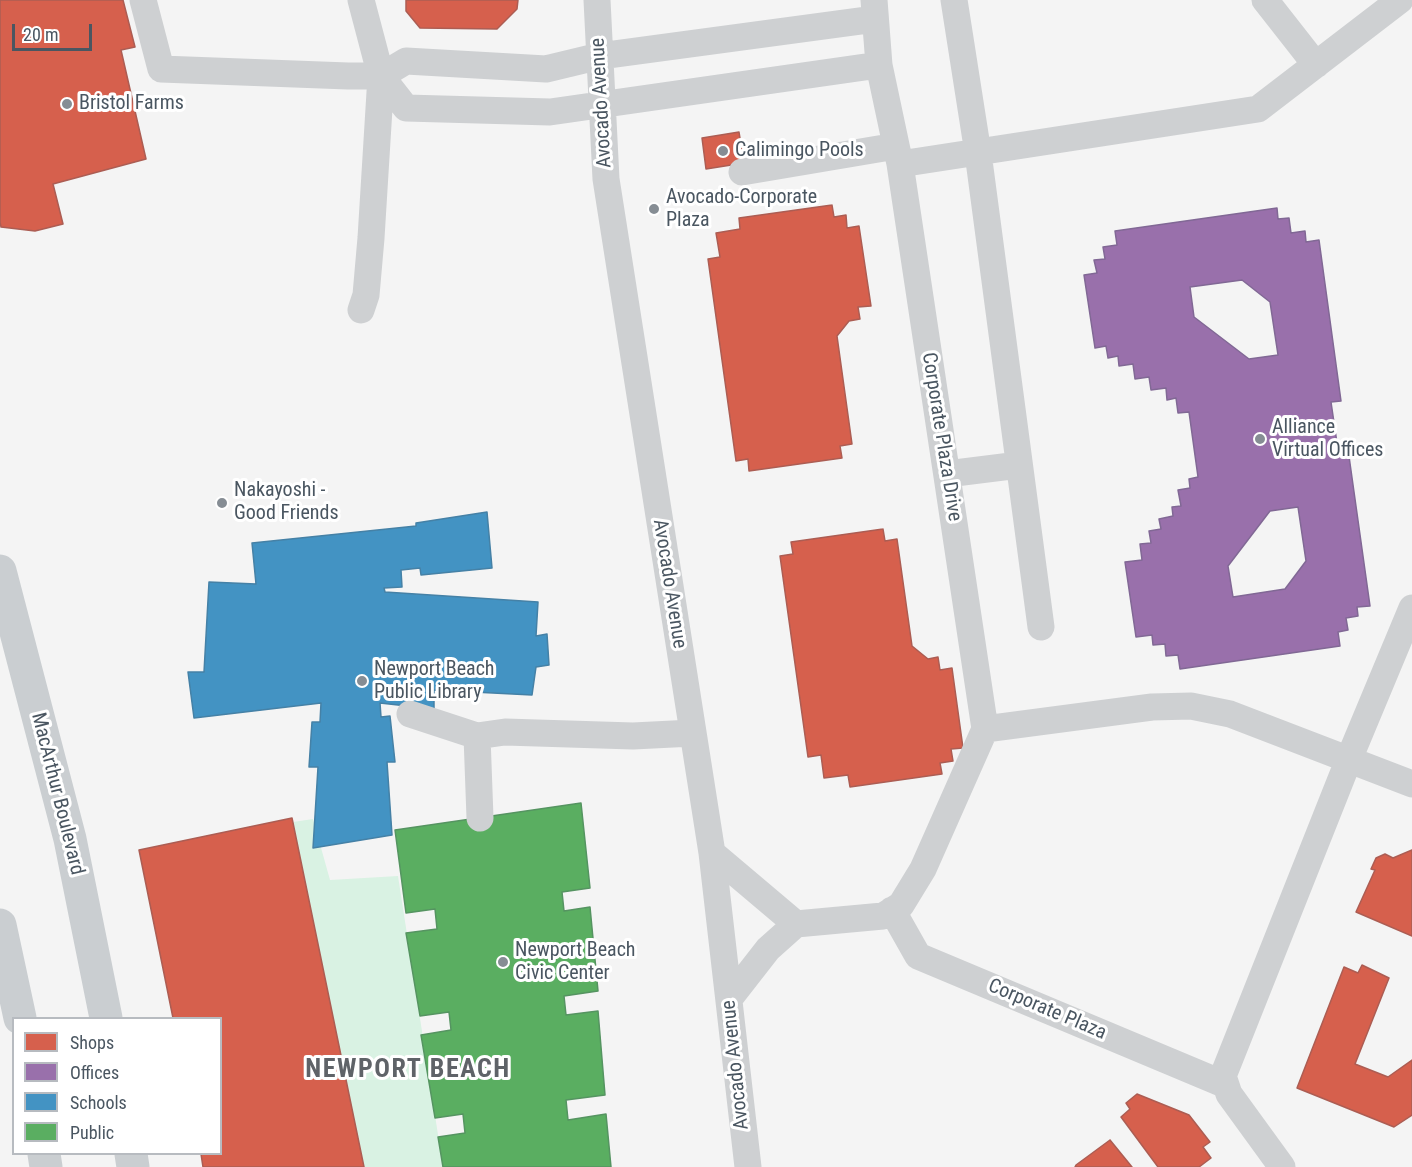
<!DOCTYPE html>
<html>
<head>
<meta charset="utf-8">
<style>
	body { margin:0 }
	#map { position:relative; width:1412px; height:1167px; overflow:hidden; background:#f4f4f4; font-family:"Roboto Condensed",sans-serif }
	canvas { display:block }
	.legend { position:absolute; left:12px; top:1017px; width:210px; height:138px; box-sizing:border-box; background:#fff; border:2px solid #b7bbc0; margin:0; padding:8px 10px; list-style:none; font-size:18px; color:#4a5661 }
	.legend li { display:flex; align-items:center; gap:12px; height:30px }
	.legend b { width:30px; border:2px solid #b7bbc0 }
	.scale { position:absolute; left:12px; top:24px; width:80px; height:27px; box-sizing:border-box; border:3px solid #4a5661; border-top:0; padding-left:8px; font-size:18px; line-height:21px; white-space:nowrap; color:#4a5661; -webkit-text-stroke:4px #fff; paint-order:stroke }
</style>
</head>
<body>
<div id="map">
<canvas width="1412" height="1167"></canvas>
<ul class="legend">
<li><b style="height:16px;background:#d6604d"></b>Shops</li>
<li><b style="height:16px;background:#9970ab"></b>Offices</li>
<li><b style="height:16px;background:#4393c3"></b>Schools</li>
<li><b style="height:16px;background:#5aae61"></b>Public</li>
</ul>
<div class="scale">20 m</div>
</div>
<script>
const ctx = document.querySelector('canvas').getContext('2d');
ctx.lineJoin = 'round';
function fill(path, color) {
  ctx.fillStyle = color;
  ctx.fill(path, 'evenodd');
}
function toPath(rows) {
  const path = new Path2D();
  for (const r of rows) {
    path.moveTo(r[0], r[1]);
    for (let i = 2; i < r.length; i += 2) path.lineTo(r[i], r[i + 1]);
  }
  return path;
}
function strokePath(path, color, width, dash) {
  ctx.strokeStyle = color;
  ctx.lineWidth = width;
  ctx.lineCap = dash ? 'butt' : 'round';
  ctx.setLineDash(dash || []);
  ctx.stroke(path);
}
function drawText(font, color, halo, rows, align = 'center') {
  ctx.font = font + ' "Roboto Condensed",sans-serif';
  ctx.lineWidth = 6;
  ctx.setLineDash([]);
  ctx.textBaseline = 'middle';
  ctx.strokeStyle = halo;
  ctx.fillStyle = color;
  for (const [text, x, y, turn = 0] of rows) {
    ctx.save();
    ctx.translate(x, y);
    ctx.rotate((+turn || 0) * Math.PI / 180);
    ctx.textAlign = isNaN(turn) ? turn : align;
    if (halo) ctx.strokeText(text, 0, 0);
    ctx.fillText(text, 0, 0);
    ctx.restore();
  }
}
fill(toPath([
	[313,819,330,880,398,876,443,1167,364,1167,293,822]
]), '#d9f2e3');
const shops = toPath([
	[0,0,123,0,135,47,121,50,146,159,53,184,63,224,35,231,1,227,0,222,0,0],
	[406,0,518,0,517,9,497,29,420,28,406,11,406,0],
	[739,132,744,163,706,169,702,138,739,132],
	[832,205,834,217,846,215,847,228,859,226,871,306,858,307,860,319,849,321,837,336,852,444,840,446,842,458,749,471,748,459,736,461,708,259,720,257,716,233,740,229,739,218,832,205],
	[883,529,885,541,897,539,912,646,928,659,938,657,940,670,952,668,963,748,951,749,953,761,940,763,942,774,850,787,848,775,824,778,821,755,808,757,780,556,793,554,791,542,883,529],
	[292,818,364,1167,203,1167,201,1154,220,1154,220,1018,173,1018,139,850,292,818],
	[1412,850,1412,936,1356,912,1375,870,1371,869,1376,858,1385,854,1393,858,1412,850],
	[1362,965,1389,978,1355,1064,1388,1077,1412,1060,1412,1115,1394,1127,1297,1088,1344,967,1358,973,1362,965],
	[1137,1094,1189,1115,1210,1142,1203,1147,1211,1158,1199,1167,1158,1167,1121,1117,1130,1109,1126,1103,1137,1094],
	[1110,1140,1132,1167,1075,1167,1076,1165,1110,1140]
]);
fill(shops, '#d6604d');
strokePath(shops, '#ac5d53', 1.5);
const offices = toPath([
	[1277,208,1278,219,1289,218,1291,233,1305,231,1306,242,1319,240,1341,401,1331,402,1337,443,1347,442,1370,606,1357,607,1358,616,1346,618,1348,630,1338,632,1340,646,1180,669,1178,655,1166,656,1165,644,1153,645,1152,635,1136,637,1125,562,1142,560,1140,544,1151,543,1149,531,1161,529,1159,519,1173,516,1172,507,1181,506,1178,490,1190,488,1189,479,1198,477,1189,412,1178,413,1176,398,1167,400,1166,388,1151,390,1149,377,1135,379,1133,364,1119,366,1118,356,1108,358,1106,346,1095,348,1084,275,1097,273,1094,260,1105,259,1103,247,1117,245,1115,231,1277,208],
	[1242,280,1270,302,1278,355,1249,359,1194,317,1190,287,1242,280],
	[1298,507,1306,561,1285,589,1233,597,1228,566,1270,511,1298,507]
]);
fill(offices, '#9970ab');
strokePath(offices, '#816895', 1.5);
const schools = toPath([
	[487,512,492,568,421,575,420,568,401,570,402,587,384,588,385,592,538,602,536,636,547,634,549,665,536,667,532,695,434,690,434,709,380,703,381,717,390,716,395,762,387,762,392,835,313,848,318,767,309,767,312,722,320,722,321,703,194,718,188,672,204,672,209,582,256,584,252,543,416,526,416,523,487,512]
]);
fill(schools, '#4393c3');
strokePath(schools, '#4581a6', 1.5);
const public = toPath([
	[581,803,590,888,562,892,564,911,590,907,598,991,564,996,566,1015,598,1011,605,1095,566,1100,568,1120,606,1114,611,1167,443,1167,438,1137,465,1133,463,1114,435,1118,421,1035,451,1030,449,1012,420,1016,406,933,437,929,435,909,406,913,395,830,581,803]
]);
fill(public, '#5aae61');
strokePath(public, '#559461', 1.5);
strokePath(toPath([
	[143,0,161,69,348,76,381,76,406,61,546,69,600,56,875,19],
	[361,0,381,76,371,238,366,295,361,310],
	[597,0,606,179,712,853,748,1167],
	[874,0,879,65,900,164,985,729],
	[954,0,978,153,1041,627],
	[1265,0,1316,65],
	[381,76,406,108,550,112,879,65],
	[900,164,1258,109,1400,0],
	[742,172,896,146],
	[947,474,1019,465],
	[410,714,477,736,505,732,633,736,693,733],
	[477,736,480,818],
	[712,853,796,924,883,916,901,905,923,869,985,729,1152,707,1191,706,1230,714,1412,784],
	[892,910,918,956,1226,1085],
	[729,999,768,949,796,924],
	[1282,1167,1229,1094,1223,1076,1349,759,1412,608]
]), '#ced0d2', 27);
strokePath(toPath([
	[0,571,70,839,106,1018],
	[0,925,20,1018],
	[44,1154,46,1167],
	[131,1154,133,1167]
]), '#caced1', 33);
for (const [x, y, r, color] of [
	[67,104,6,"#868d94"],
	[723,151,6,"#868d94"],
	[654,209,6,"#868d94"],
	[1260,439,6,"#868d94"],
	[222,503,6,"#868d94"],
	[362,681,6,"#868d94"],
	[503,962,6,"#868d94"]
]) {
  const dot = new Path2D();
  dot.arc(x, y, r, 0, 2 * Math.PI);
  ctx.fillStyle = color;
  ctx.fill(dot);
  strokePath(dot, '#fff', 2);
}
drawText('20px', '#4a5661', '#fff', [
	["Avocado Avenue",602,103,-93],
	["Corporate Plaza Drive",941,437,81],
	["Avocado Avenue",669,584,81],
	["MacArthur Boulevard",57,794,76],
	["Corporate Plaza",1047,1010,23],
	["Avocado Avenue",736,1065,-96]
]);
drawText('20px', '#4a5661', '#fff', [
	["Bristol Farms",79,104],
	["Calimingo Pools",735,151],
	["Avocado-Corporate",666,198],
	["Plaza",666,221],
	["Alliance",1272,428],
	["Virtual Offices",1272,451],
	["Nakayoshi -",234,491],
	["Good Friends",234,514],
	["Newport Beach",374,670],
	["Public Library",374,693],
	["Newport Beach",515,951],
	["Civic Center",515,974]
], 'left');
ctx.letterSpacing = '1.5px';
drawText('bold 26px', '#5f6368', '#fff', [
	["NEWPORT BEACH",408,1070]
]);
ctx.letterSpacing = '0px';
</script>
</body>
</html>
